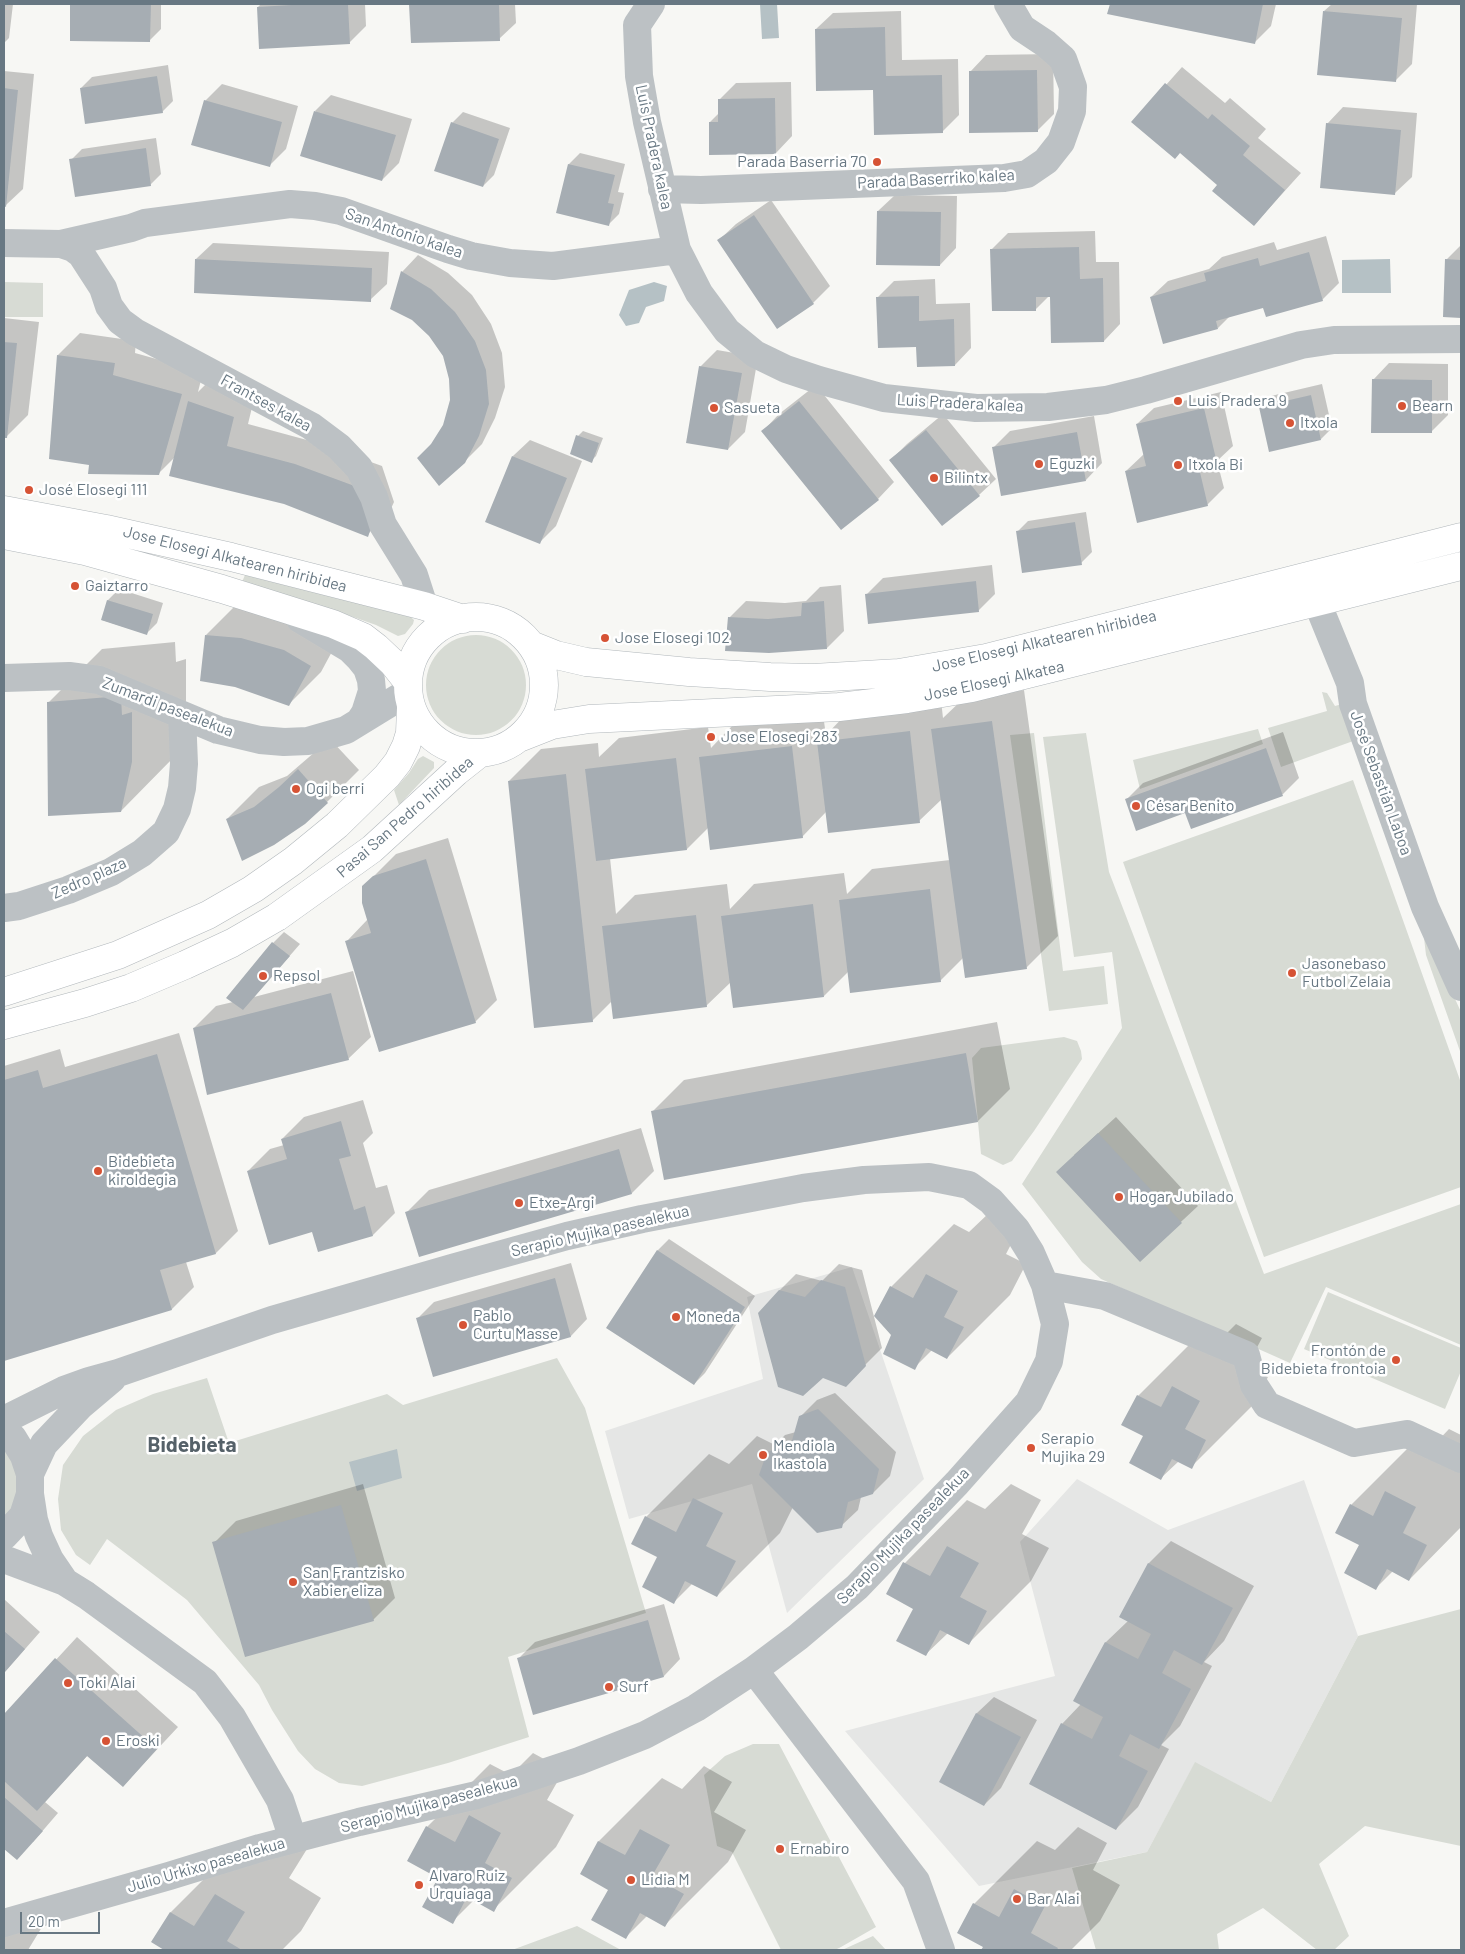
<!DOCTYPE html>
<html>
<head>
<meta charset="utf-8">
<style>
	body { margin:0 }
	#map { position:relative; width:1465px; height:1954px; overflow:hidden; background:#f7f7f4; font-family:Barlow,sans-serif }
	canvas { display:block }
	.frame { position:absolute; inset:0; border:5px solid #687883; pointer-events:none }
	.scale { position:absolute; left:20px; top:1912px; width:80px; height:22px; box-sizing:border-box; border:2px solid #687883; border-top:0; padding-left:6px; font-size:15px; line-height:18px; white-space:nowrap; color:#687883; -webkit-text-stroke:4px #fff; paint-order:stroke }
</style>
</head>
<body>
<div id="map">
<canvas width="1465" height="1954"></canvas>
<div class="frame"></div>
<div class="scale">20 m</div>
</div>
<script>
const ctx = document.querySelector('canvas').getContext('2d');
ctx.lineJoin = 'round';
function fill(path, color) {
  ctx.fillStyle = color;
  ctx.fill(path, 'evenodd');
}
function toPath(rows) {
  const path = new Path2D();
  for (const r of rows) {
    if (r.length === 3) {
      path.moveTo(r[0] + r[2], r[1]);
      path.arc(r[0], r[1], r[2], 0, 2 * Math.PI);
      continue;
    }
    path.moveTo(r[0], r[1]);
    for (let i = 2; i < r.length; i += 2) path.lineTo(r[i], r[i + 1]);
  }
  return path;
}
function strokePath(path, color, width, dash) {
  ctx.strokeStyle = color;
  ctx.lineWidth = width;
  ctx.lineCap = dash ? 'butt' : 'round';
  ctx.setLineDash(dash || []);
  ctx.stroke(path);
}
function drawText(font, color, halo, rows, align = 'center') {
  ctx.font = font + ' Barlow,sans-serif';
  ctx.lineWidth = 5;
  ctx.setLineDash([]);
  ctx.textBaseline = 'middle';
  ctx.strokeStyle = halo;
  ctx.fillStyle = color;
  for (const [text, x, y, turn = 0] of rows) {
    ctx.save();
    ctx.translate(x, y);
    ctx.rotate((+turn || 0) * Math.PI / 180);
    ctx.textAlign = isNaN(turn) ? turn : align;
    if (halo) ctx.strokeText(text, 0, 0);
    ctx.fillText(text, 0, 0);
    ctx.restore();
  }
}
fill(toPath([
	[852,1267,924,1479,787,1613,752,1484,629,1519,605,1431,763,1379,747,1297],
	[1077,1479,1168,1530,1304,1480,1358,1636,1271,1802,1195,1763,1147,1852,979,1886,845,1731,1055,1676,1020,1542]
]), '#e5e6e5');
fill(toPath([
	[4,282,43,283,43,317,4,317],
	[245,575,411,617,414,620,413,624,405,634,398,636,376,625,339,612,242,582],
	[476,685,50],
	[1322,692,1327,693,1335,706,1342,704,1356,740,1281,767,1268,728,1327,711],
	[1258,729,1263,744,1140,789,1133,760],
	[1034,733,1063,971,1104,966,1108,1004,1049,1011,1010,735],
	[1086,733,1109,872,1264,1274,1461,1204,1461,1345,1326,1287,1290,1363,1101,1279,1082,1262,1022,1184,1122,1028,1112,952,1074,957,1043,737],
	[423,756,434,762,434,768,399,805,394,790,409,773,418,759],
	[1353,780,1461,1083,1461,1187,1264,1257,1123,862],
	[1423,929,1461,1012,1461,1054,1426,955],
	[1064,1037,1077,1041,1081,1051,1082,1059,1034,1131,1012,1161,1003,1165,981,1154,972,1058,981,1048],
	[1328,1292,1461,1348,1461,1371,1445,1409,1304,1349],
	[557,1358,585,1408,646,1613,508,1657,529,1737,448,1763,362,1786,339,1783,315,1769,298,1751,272,1710,259,1685,187,1600,107,1539,90,1565,76,1555,61,1530,58,1499,63,1465,83,1436,116,1410,153,1394,207,1378,229,1443,387,1394,403,1405],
	[4,1448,15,1466,18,1488,11,1512,4,1520],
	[1461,1609,1461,1846,1365,1826,1319,1864,1349,1936,1334,1950,1317,1950,1263,1908,1217,1934,1219,1950,1096,1950,1072,1868,1147,1852,1195,1762,1271,1802,1358,1636],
	[753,1744,779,1744,876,1927,841,1947,835,1950,781,1950,732,1852,717,1846,704,1775,725,1756],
	[577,1926,621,1950,512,1950],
	[873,1936,886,1950,842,1950]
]), '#d7dbd4');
fill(toPath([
	[760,4,777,4,779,38,762,39],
	[1390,259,1391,293,1342,293,1342,260],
	[654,282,667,286,664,301,646,307,639,323,626,326,619,315,629,290],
	[397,1449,402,1478,357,1491,349,1462]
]), '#b5c1c5');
fill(toPath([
	[4,4,13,4,9,38,4,43],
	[71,4,161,4,161,29,150,40,71,40],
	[261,4,365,4,366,26,349,43,258,7],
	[410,4,515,4,516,23,499,39,412,42],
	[1111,4,1276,4,1271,26,1254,43,1109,13],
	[1332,4,1417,4,1412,64,1395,81,1324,11],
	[901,11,902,60,958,59,959,115,942,132,874,88,816,29,833,13],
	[1053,54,1054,114,1037,131,970,72,986,55],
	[168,65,173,101,162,112,81,88,92,77],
	[1182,67,1225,103,1230,98,1266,129,1258,138,1301,173,1254,225,1219,185,1180,152,1133,122],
	[4,71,34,74,23,189,6,205,4,205],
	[791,82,792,136,776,153,710,122,719,113,719,100,736,83],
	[222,84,298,106,286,149,269,166,205,101],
	[331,95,412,119,399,163,382,180,315,111],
	[1343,107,1417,113,1412,177,1395,193,1327,124],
	[463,112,510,128,494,175,483,186,452,123],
	[156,138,161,174,150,185,71,160,82,149],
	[580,153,625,164,618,192,624,193,619,214,608,225,557,212,569,164],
	[895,195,957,196,956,248,940,265,878,211],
	[771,200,830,286,813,303,719,240,736,224],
	[1095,231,1096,262,1119,262,1120,324,1104,341,1052,296,1049,296,1036,309,992,249,1008,233],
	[1326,236,1339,283,1322,300,1264,306,1230,316,1218,328,1151,297,1168,281,1209,269,1222,257,1274,242,1277,250],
	[213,243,389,252,387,284,370,300,196,259],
	[1461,245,1461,316,1444,316,1446,260],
	[418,255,448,273,472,295,491,324,502,353,505,387,495,418,482,444,464,462,434,442,444,425,451,400,450,379,444,355,402,272],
	[935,279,936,304,970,303,971,348,955,365,917,345,877,298,894,281],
	[4,318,39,322,28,415,6,437,4,436],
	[80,333,136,341,135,353,203,372,198,392,211,379,255,395,248,424,318,443,382,466,394,502,389,513,367,535,174,458,158,474,91,464,58,355],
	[717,350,758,357,745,432,728,449,700,367],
	[1389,363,1448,364,1448,415,1431,432,1373,380],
	[1322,384,1332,428,1321,439,1260,407,1271,396],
	[816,385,894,482,878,499,763,431,779,414],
	[1221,392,1233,446,1217,461,1224,488,1207,505,1126,471,1144,454,1137,424,1154,408],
	[943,414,996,479,979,495,890,461,907,444],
	[1094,416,1102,463,1086,480,994,447,1010,431],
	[583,431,603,438,596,456,591,461,578,436],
	[530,440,582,461,556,526,539,543,513,456],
	[1086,512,1092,552,1081,563,1017,532,1028,521],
	[992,565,995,594,978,611,866,595,883,578],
	[841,585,844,631,827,648,769,652,729,618,746,601,785,603,806,601,820,587],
	[119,589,163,603,157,623,146,634,102,620,108,600],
	[238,603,342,633,321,672,289,704,206,635],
	[175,642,176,662,186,659,186,707,175,756,121,811,48,703,102,649],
	[1024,690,1058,936,1026,968,964,957,940,981,849,971,824,996,731,982,706,1006,612,1001,592,1021,509,781,541,749,598,743,599,757,619,738,708,727,711,748,732,726,823,715,826,735,850,710,941,700,943,718,964,698],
	[942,799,950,860,872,869,847,894,844,873,754,884,730,909,727,884,635,895,616,914,610,858,687,849,709,827,802,837,826,812,919,821],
	[1283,732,1299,778,1283,794,1192,827,1186,811,1126,800,1143,783],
	[330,739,359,770,327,802,227,819,259,787,287,776],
	[448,838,497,1000,475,1022,347,941,368,919,363,887,396,854],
	[284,932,300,944,254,997,353,971,371,1037,348,1059,194,1028,216,1006,233,1002,273,943],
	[997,1022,1010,1089,978,1121,665,1178,652,1112,684,1080],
	[179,1033,238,1231,216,1253,186,1262,194,1287,172,1309,4,1359,4,1066,60,1049,65,1067],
	[363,1100,373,1133,363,1143,376,1188,387,1185,395,1213,373,1235,312,1230,248,1171,270,1149,284,1145,282,1139,304,1117],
	[1116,1117,1198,1206,1140,1260,1074,1155],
	[641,1128,654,1171,632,1193,419,1255,407,1212,429,1190],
	[990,1212,1020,1227,1006,1254,1026,1264,1010,1295,947,1358,932,1350,914,1368,892,1335,891,1287,954,1224,969,1232],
	[669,1239,755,1296,705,1373,694,1384,608,1328,658,1250],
	[571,1263,587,1319,571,1336,417,1319,434,1302],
	[839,1264,862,1270,882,1348,845,1385,779,1291,796,1274,822,1281],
	[1236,1324,1262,1338,1247,1366,1268,1377,1254,1404,1191,1467,1179,1461,1161,1478,1144,1436,1138,1396,1201,1333,1218,1342],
	[835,1393,896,1452,890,1476,873,1493,861,1497,858,1510,841,1526,793,1507,780,1533,717,1596,692,1584,674,1602,646,1517,709,1454,729,1464,757,1436,775,1445,785,1435,796,1432,800,1417,817,1400],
	[1449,1429,1461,1435,1461,1527,1409,1580,1393,1571,1376,1588,1351,1505,1414,1442,1429,1450],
	[363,1484,395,1598,373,1620,214,1543,236,1521],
	[1011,1484,1041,1500,1022,1534,1049,1548,1031,1581,968,1644,948,1633,925,1655,914,1608,887,1594,905,1563,967,1500,985,1509],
	[1171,1541,1254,1586,1224,1641,1204,1662,1212,1666,1180,1726,1161,1745,1169,1749,1138,1807,1116,1829,1030,1783,1062,1724,1081,1704,1075,1701,1106,1642,1128,1621,1120,1617,1149,1563],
	[4,1599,40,1632,4,1673],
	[664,1604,680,1659,664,1676,518,1659,535,1642],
	[77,1637,178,1727,123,1786,88,1755,45,1802,58,1813,33,1842,4,1848,4,1716],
	[994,1697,1037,1720,1001,1788,984,1805,941,1782,977,1713],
	[533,1753,564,1770,547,1800,574,1815,556,1847,493,1910,474,1900,452,1922,427,1827,490,1764,511,1775],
	[704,1766,732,1782,714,1812,746,1830,728,1862,665,1925,647,1916,625,1938,610,1889,581,1873,599,1841,662,1778,682,1789],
	[1078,1827,1107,1843,1093,1870,1120,1885,1100,1921,1071,1950,983,1950,985,1946,974,1904,1037,1841,1055,1850],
	[234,1849,307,1849,289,1878,321,1898,301,1931,282,1950,167,1950,153,1942,171,1912],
	[4,1922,42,1927,28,1950,4,1950]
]), '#0003');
fill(toPath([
	[70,4,151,4,150,42,70,41],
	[308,4,348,4,350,44,259,49,257,7],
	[409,4,499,4,500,41,411,43],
	[1110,4,1263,4,1255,44,1107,14],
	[1323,11,1402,18,1396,82,1317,75],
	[885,27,886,76,942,75,943,133,874,135,873,90,816,91,815,29],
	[1037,70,1038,132,969,133,969,71],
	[157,76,163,113,85,124,80,88],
	[1165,83,1208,119,1212,114,1250,146,1243,155,1285,190,1254,226,1212,191,1217,185,1180,153,1175,159,1131,122],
	[4,88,18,90,6,207,4,206],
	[775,98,776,154,709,155,709,122,718,122,718,99],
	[204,100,282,122,270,167,191,145],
	[314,111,396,135,382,181,300,156],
	[451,122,499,139,483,187,434,171],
	[1326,123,1401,130,1395,195,1320,188],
	[146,148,151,186,75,197,69,159],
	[568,164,615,175,608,203,614,204,609,226,556,213],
	[877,211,941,212,940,266,876,265],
	[754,215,814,304,777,329,717,240],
	[1079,247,1080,279,1103,278,1104,342,1051,343,1050,297,1036,297,1036,311,992,311,990,249],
	[1309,252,1323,301,1266,317,1263,308,1216,321,1218,329,1163,344,1150,297,1206,281,1204,273,1258,258,1260,266],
	[195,259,372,268,371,302,194,293],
	[1445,259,1461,260,1461,318,1443,317],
	[401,271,431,289,455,312,475,341,486,370,489,404,479,436,465,463,439,486,417,458,431,444,443,425,450,400,449,379,443,356,429,336,412,320,390,309],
	[919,296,919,321,954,319,955,366,917,367,916,347,878,348,876,297],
	[4,342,17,343,7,438,4,438],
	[57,355,115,363,113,375,182,394,159,475,88,474,89,465,49,459],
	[699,366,742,373,728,450,686,443],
	[1372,379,1432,380,1432,433,1371,433],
	[1311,395,1321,440,1269,452,1259,407],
	[188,401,234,417,227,446,295,464,360,488,372,525,368,537,284,504,169,476],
	[799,401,879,500,841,530,761,431],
	[1204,408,1217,463,1199,468,1208,506,1137,523,1125,471,1146,466,1136,424],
	[926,430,980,496,942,526,889,460],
	[1077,432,1086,481,1001,496,992,447],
	[576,435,599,443,592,463,570,454],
	[512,456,567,478,540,544,485,522],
	[1075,522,1082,565,1022,573,1016,531],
	[976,581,979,612,868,624,865,594],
	[107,600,153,614,147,635,101,620],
	[824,601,827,649,769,653,725,651,728,617,768,619,801,616,802,603],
	[205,635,241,638,284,650,311,666,289,706,235,687,200,681],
	[121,696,122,715,132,712,132,762,121,812,48,816,47,702],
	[992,721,1027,969,965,978,931,729],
	[910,731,920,823,828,833,817,742],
	[792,746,803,838,710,850,699,757],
	[1266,748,1283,796,1191,829,1185,813,1136,831,1125,799],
	[676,758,687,850,596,861,585,769],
	[298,769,328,803,305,824,274,845,242,861,226,819,254,807,279,787],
	[566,774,593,1022,534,1028,508,781],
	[426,859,476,1023,379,1052,345,941,371,933,362,903,362,886,373,876],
	[930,889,941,982,850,993,839,900],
	[813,904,824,997,733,1008,721,916],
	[696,915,707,1007,613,1019,602,926],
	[272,942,290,956,243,1010,226,998],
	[331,993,349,1060,207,1095,193,1028],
	[966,1053,978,1122,664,1180,651,1111],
	[157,1054,216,1254,160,1270,172,1310,4,1361,4,1080,38,1070,43,1088],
	[341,1121,351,1156,339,1159,354,1210,365,1206,373,1236,318,1252,312,1232,269,1245,247,1171,287,1159,281,1139],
	[1098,1133,1182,1223,1140,1262,1056,1172],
	[619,1149,632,1194,419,1257,405,1212],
	[657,1250,745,1307,694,1385,606,1328],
	[926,1274,958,1291,944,1317,964,1327,947,1359,926,1348,915,1370,883,1354,891,1335,874,1316,890,1286,913,1298],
	[555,1278,571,1337,433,1377,416,1318],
	[821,1280,845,1287,866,1366,846,1387,823,1378,803,1396,778,1387,758,1313,779,1290,805,1297],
	[1172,1386,1200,1401,1185,1429,1206,1440,1192,1469,1172,1459,1161,1480,1129,1463,1143,1436,1121,1425,1137,1395,1161,1407],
	[818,1409,879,1469,873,1494,848,1502,842,1528,817,1533,759,1475,767,1452,791,1444,799,1416],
	[1385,1491,1416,1507,1403,1533,1427,1545,1409,1581,1387,1569,1376,1590,1344,1573,1359,1545,1335,1533,1350,1504,1373,1516],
	[693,1498,723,1513,706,1546,736,1561,717,1597,685,1581,674,1604,642,1587,657,1557,631,1544,645,1516,676,1532],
	[341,1505,374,1621,245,1657,212,1542],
	[947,1546,979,1563,960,1597,987,1611,969,1645,940,1630,926,1656,896,1641,913,1609,886,1594,903,1562,930,1576],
	[1148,1563,1233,1608,1202,1665,1174,1650,1162,1673,1191,1689,1159,1749,1130,1734,1119,1756,1148,1771,1116,1830,1029,1784,1061,1723,1092,1739,1103,1717,1073,1701,1105,1642,1138,1659,1151,1634,1119,1617],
	[648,1620,664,1677,533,1715,517,1658],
	[4,1631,25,1649,4,1673],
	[55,1658,157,1749,123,1787,87,1756,37,1811,4,1781,4,1714],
	[976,1713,1021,1737,984,1806,939,1782],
	[4,1797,43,1831,17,1860,4,1849],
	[469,1815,501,1833,485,1863,512,1878,494,1912,467,1897,453,1924,422,1907,438,1878,407,1861,426,1826,455,1842],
	[640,1829,670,1845,652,1876,684,1894,665,1927,640,1913,626,1939,591,1920,608,1890,580,1874,598,1841,625,1855],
	[1014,1889,1045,1906,1031,1933,1058,1948,1057,1950,981,1950,983,1947,957,1933,973,1903,999,1917],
	[215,1894,245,1912,227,1941,242,1950,164,1950,151,1942,170,1912,194,1926]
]), '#a6adb3');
const secondary = toPath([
	[4,510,106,529,231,557,424,606,463,619],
	[4,535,85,551,222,589,333,624,363,637,376,647,393,663,408,682],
	[476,685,68],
	[531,645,556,655,586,662,689,672,770,677,813,678,899,673,986,658,1461,537],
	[519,738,552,725,589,719,839,707,907,699,972,688,1461,566],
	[4,992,118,955,208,915,253,889,293,861,337,825,387,776,398,762,406,746,410,733,411,708],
	[4,1025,85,1003,131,988,185,965,232,943,277,917,372,849,456,772,480,753]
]);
strokePath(secondary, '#b1b7bb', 29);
strokePath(toPath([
	[651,4,637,25,639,76,647,122,677,250,699,293,727,331,755,354,786,369,819,380,884,398,976,408,1048,407,1106,400,1146,390,1301,345,1334,340,1461,339],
	[662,189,701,190,1004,178,1027,174,1046,161,1061,142,1072,111,1073,87,1063,59,1046,44,1022,28,1008,4],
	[4,243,61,244,131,228,145,223,290,204,315,206,341,211,448,249,471,256,510,263,553,266,677,250],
	[61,244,73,248,81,254,103,288,109,306,120,321,135,332,311,426,339,447,359,468,374,497,383,525,414,575,424,606],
	[1308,580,1350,683,1353,704,1425,907,1461,987],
	[300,619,350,649,359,658,367,668,371,680,372,691,365,713,359,722],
	[4,678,69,676,99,680,218,730,260,740,284,742,308,741,346,730,408,692],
	[4,908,19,906,68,890,111,872,142,853,166,832,177,809,182,788,184,764,182,715],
	[1045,1285,1105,1296,1246,1355,1254,1385,1267,1405,1354,1443,1407,1434,1461,1459],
	[4,1420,64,1390,89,1381,118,1373,272,1320,452,1268,567,1236,642,1219,803,1188,864,1180,929,1177,969,1185,991,1201,1016,1229,1031,1253,1045,1285,1055,1324,1049,1361,1029,1402,957,1483,857,1587,798,1637,754,1670,696,1708,645,1735,579,1761,477,1795,359,1822,260,1848,169,1876,4,1923],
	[4,1430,13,1438,24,1456,30,1474,30,1494,23,1516,4,1536],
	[30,1474,44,1444,80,1406,112,1379],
	[30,1494,34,1520,39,1536,50,1560,65,1582],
	[4,1559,65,1582,86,1595,205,1682,232,1717,280,1800,293,1839],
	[754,1670,916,1881,941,1950]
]), '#bcc1c4', 28);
strokePath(secondary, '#fff', 28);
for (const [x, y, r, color] of [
	[877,162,5,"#d65335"],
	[1178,401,5,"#d65335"],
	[1402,406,5,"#d65335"],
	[714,408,5,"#d65335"],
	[1290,423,5,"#d65335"],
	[1039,464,5,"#d65335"],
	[1178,465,5,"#d65335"],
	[934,478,5,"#d65335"],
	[29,490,5,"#d65335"],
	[75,586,5,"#d65335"],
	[605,638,5,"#d65335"],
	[711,737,5,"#d65335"],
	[296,789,5,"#d65335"],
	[1136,806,5,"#d65335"],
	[1292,973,5,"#d65335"],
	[263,976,5,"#d65335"],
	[98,1171,5,"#d65335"],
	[1119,1197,5,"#d65335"],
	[519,1203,5,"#d65335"],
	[676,1317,5,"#d65335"],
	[463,1325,5,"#d65335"],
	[1396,1360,5,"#d65335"],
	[1031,1448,5,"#d65335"],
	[763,1455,5,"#d65335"],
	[293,1582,5,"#d65335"],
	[68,1683,5,"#d65335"],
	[609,1687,5,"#d65335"],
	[106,1741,5,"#d65335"],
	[780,1849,5,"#d65335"],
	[631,1880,5,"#d65335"],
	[419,1885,5,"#d65335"],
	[1017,1899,5,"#d65335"]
]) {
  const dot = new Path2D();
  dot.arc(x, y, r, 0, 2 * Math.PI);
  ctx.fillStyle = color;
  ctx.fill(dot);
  strokePath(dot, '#fff', 2);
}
drawText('16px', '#687883', '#fff', [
	["Luis Pradera kalea",654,147,78],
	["Parada Baserriko kalea",936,179,-3],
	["San Antonio kalea",404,233,19],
	["Frantses kalea",266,403,29],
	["Luis Pradera kalea",960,403,3],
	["Jose Elosegi Alkatearen hiribidea",235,559,14],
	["Jose Elosegi Alkatearen hiribidea",1044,641,-13],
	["Jose Elosegi Alkatea",994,681,-12],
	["Zumardi pasealekua",168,707,21],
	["José Sebastián Laboa",1381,783,70],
	["Pasai San Pedro hiribidea",405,817,-41],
	["Zedro plaza",89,878,-24],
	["Serapio Mujika pasealekua",600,1231,-13],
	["Serapio Mujika pasealekua",903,1536,-46],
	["Serapio Mujika pasealekua",429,1804,-15],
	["Julio Urkixo pasealekua",206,1865,-16]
]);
drawText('16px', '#687883', '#fff', [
	["Parada Baserria 70",867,162,"right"],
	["Luis Pradera 9",1188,401],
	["Bearn",1412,406],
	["Sasueta",724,408],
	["Itxola",1300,423],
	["Eguzki",1049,464],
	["Itxola Bi",1188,465],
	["Bilintx",944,478],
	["José Elosegi 111",39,490],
	["Gaiztarro",85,586],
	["Jose Elosegi 102",615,638],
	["Jose Elosegi 283",721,737],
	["Ogi berri",306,789],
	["César Benito",1146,806],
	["Jasonebaso",1302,964],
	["Futbol Zelaia",1302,982],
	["Repsol",273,976],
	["Bidebieta",108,1162],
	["kiroldegia",108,1180],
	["Hogar Jubilado",1129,1197],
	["Etxe-Argi",529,1203],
	["Pablo",473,1316],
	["Curtu Masse",473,1334],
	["Moneda",686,1317],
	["Frontón de",1386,1351,"right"],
	["Bidebieta frontoia",1386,1369,"right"],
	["Serapio",1041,1439],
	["Mujika 29",1041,1457],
	["Mendiola",773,1446],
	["Ikastola",773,1464],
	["San Frantzisko",303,1573],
	["Xabier eliza",303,1591],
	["Toki Alai",78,1683],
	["Surf",619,1687],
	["Eroski",116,1741],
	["Ernabiro",790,1849],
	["Alvaro Ruiz",429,1876],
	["Urquiaga",429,1894],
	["Lidia M",641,1880],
	["Bar Alai",1027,1899]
], 'left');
drawText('bold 21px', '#556169', '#fff', [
	["Bidebieta",192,1445]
]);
</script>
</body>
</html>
